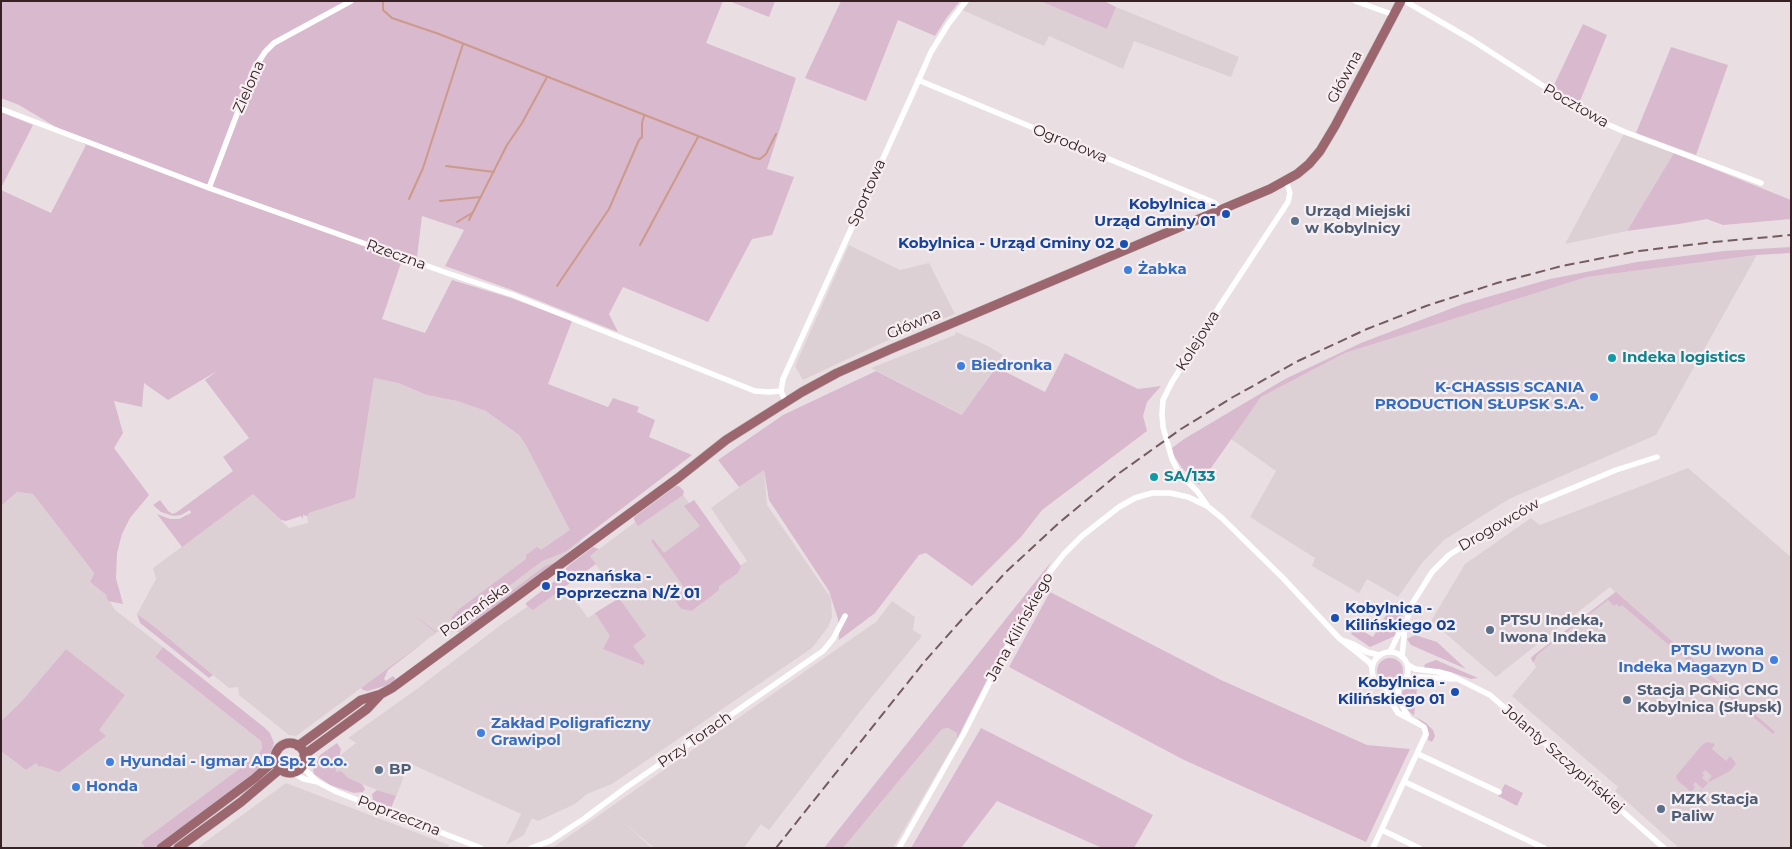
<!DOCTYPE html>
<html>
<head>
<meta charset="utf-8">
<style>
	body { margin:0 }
	#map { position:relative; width:1792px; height:849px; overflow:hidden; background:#e9dfe3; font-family:Montserrat,sans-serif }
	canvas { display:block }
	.frame { position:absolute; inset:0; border:2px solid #382125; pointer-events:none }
</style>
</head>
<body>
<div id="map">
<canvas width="1792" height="849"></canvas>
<div class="frame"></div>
</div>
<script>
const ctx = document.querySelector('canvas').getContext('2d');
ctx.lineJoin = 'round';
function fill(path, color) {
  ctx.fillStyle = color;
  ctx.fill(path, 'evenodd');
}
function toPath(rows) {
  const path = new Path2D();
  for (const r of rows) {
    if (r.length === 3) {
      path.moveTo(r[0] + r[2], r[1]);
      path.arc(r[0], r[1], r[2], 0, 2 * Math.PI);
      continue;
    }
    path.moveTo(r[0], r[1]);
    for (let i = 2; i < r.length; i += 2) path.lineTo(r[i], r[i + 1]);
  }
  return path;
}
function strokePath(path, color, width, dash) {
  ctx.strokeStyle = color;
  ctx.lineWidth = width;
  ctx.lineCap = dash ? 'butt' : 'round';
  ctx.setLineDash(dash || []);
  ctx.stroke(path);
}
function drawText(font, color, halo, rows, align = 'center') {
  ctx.font = font + ' Montserrat,sans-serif';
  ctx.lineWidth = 4.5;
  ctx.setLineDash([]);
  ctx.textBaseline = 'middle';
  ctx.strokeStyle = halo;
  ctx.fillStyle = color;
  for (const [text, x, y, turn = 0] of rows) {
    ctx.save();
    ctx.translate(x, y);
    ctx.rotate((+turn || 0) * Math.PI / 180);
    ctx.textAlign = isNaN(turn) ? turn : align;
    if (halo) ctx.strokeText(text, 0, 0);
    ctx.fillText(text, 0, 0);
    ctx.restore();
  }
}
fill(toPath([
	[970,1,1040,1,1107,29,1116,7,1239,57,1231,77,1134,41,1123,69,1049,36,1044,46,962,10],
	[1625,132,1676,151,1627,231,1565,244],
	[849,245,900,270,929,263,955,314,884,342,803,380,795,366],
	[1757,255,1656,435,1509,499,1444,540,1422,563,1398,597,1367,579,1359,593,1312,566,1315,558,1250,517,1276,471,1231,439,1261,397,1345,353,1587,277],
	[956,332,986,345,1003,355,963,415,871,368,955,335],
	[374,378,398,383,427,395,457,401,486,411,529,443,581,542,512,596,460,632,437,632,404,608,436,633,296,736,289,735,239,695,238,687,229,688,137,614,156,579,153,568,253,494,289,528,308,523,307,516,309,513,355,498],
	[1688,468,1791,557,1791,848,1679,848,1615,791,1618,787,1512,696,1536,667,1531,658,1615,592,1610,587,1496,677,1431,621,1465,564,1531,518,1540,525],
	[764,469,767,505,831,598,832,617,828,627,812,648,612,784,587,794,575,804,538,821,532,818,524,835,506,845,521,814,409,763,396,797,333,773,331,762,356,743,348,738,414,691,502,624,562,583,588,618,595,613,623,653,645,636,590,556,679,489,689,503,723,564,674,599,681,609,692,611,703,603,704,592,747,561,711,508],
	[17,492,33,494,94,573,90,582,106,595,115,610,163,647,155,657,261,741,262,748,259,754,141,842,145,848,1,848,1,751,26,770,36,763,41,766,106,736,98,730,125,695,66,649,21,702,1,721,1,506],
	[892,601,915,617,913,630,922,636,859,713,769,830,761,824,744,848,654,848,624,823,652,848,552,848,870,626,876,622],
	[948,728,957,733,957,739,893,848,843,848,942,729],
	[286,783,378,818,449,845,448,848,197,848]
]), '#ddd0d4');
fill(toPath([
	[1,1,723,1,706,43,796,78,767,169,794,177,772,235,752,239,708,322,623,287,609,314,618,332,600,325,512,290,445,266,464,230,422,216,417,257,404,254,382,319,425,333,452,280,511,298,572,321,548,384,608,407,613,398,639,407,637,412,655,420,649,437,692,455,565,552,542,561,460,623,455,625,452,623,451,618,458,610,526,559,526,555,537,547,541,550,570,530,526,445,520,436,486,411,457,401,427,395,398,383,374,378,355,498,309,513,307,516,303,515,303,519,301,516,286,521,281,520,253,494,182,547,157,514,170,519,179,519,191,513,190,510,181,515,173,516,161,512,153,505,160,500,169,512,170,512,172,514,177,512,233,471,223,457,249,438,205,380,217,371,168,400,144,383,142,407,114,401,123,433,114,448,149,495,130,518,122,534,117,553,116,578,123,604,108,601,106,595,90,582,94,573,33,494,17,492,1,506,1,190,51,213,86,145,19,105,1,98],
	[729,1,775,1,769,17],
	[841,1,960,1,947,17,935,36,898,20,866,101,805,78],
	[1040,1,1104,1,1116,7,1107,29],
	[1583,24,1607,35,1578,106,1552,89],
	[1671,47,1728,65,1696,155,1636,133],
	[1,112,33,125,1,188],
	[1674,153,1791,200,1791,219,1723,225,1707,219,1679,224,1627,231],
	[1791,247,1791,253,1757,255,1587,277,1345,353,1261,397,1199,485,1182,468,1173,454,1172,448,1184,439,1285,379,1361,343,1463,304,1550,279,1637,262,1724,251],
	[1065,353,1138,389,1161,386,1147,402,1143,416,1147,431,1042,510,1021,537,972,586,926,553,919,555,875,613,839,640,838,619,829,591,769,500,764,470,739,487,718,460,783,415,876,371,962,415,996,367,1045,392],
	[676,486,679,486,684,491,683,495,638,526,634,520,634,517],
	[694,500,741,566,738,573,719,586,719,590,692,611,681,609,674,599,686,590,651,541,653,539,664,553,700,526,684,506],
	[593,547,599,549,590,556,596,564,533,610,526,605,526,603,560,577,568,566],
	[556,562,465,630,463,629,463,627,545,566],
	[1051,562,1007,640,957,739,957,733,948,728,942,729,843,848,824,848],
	[1050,592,1221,680,1367,745,1410,749,1366,842,1182,759,1009,667],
	[1616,592,1775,732,1773,734,1622,605,1620,607,1616,604,1614,606,1608,600,1538,654,1533,663,1531,658,1535,654],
	[619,598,646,636,633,646,645,662,643,665,603,649,610,636,595,613],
	[1391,607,1403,614,1395,636,1370,647,1351,634,1354,629,1357,628,1373,637],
	[404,608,437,632,388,670,384,679,386,681,393,676,395,678,394,683,368,691,363,690,361,688,436,633],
	[137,614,152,625,213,675,209,678,164,642,140,623],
	[1415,635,1437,642,1466,669,1411,645,1407,639],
	[163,647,265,728,270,733,274,743,268,760,264,765,154,848,145,848,141,842,259,754,262,748,261,741,155,657],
	[66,649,125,695,99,730,106,736,59,772,41,766,39,767,36,763,26,770,1,751,1,721,21,702],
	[1390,671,13],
	[1436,660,1478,678,1471,679,1451,672,1424,668,1425,664],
	[1418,679,1414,716,1426,723,1433,730,1435,736,1432,742,1428,740,1429,734,1427,727,1404,707,1401,693,1409,683],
	[981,728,1153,815,1134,848,1102,848,997,801,961,848,911,848],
	[1707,742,1715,744,1712,749,1726,761,1730,756,1735,762,1736,764,1730,771,1709,782,1708,781,1712,776,1705,770,1702,773,1704,775,1702,778,1708,783,1697,794,1702,788,1695,782,1693,785,1695,787,1691,792,1678,781,1676,776,1702,745],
	[337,743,341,749,338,762,335,763,336,772,341,771,348,778,362,784,365,789,363,792,354,793,330,785,314,774,313,770,320,755],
	[1505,784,1523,793,1517,806,1498,796],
	[377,790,396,796,391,808,373,800,372,794]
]), '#d9b9cd');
strokePath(toPath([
	[383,1,383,10,392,18,439,34,754,158,760,159,766,154,776,134],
	[446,166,494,172],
	[409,199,423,168,463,44],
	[440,201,481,197],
	[469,220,507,145,522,123,547,77],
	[457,222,472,213],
	[640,245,698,137],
	[557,286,609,209,639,140,642,137,642,123,644,116]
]), '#cc9a8a', 2);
const primary = toPath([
	[290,758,15],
	[298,746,361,700,381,694,392,688,678,478,726,440,802,392,837,373,891,349,1270,189,1297,174,1309,164,1320,151,1335,126,1401,1],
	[304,755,367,709,380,695],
	[161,848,255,778,275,760],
	[178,848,241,802,280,769]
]);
strokePath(primary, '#c3bcbe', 10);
strokePath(toPath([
	[1355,1,1394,15],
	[1405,1,1472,40,1593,118,1625,132,1761,183],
	[918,80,1215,203,1220,210],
	[1,109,209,188,447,273,513,295,755,391,769,392,781,391],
	[209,188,254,69,265,52,274,43,351,1],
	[785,401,781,391,783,379,920,77,931,52,949,23,966,1],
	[1207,505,1197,491,1179,473,1172,459,1163,427,1162,414,1163,400,1172,382,1221,304,1288,202,1290,193,1286,181],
	[1345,641,1353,644,1367,652,1379,655],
	[1390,670,18],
	[1390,652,1399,633,1405,626],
	[1402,657,1405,626,1412,604,1432,572,1449,555,1522,509,1616,470,1657,457],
	[1408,665,1415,669,1439,672,1450,675,1490,695,1664,848],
	[1406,679,1420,677,1454,679],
	[1398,688,1400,702,1409,718],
	[1418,754,1499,792],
	[302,767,318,782],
	[293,773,304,779,318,782,337,792,481,848],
	[1405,782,1544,848],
	[1382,830,1419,848],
	[531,848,550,841,585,818,624,789,823,651,833,639,845,616],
	[899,848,963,735,1015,632,1049,573,1064,554,1082,536,1119,507,1135,498,1152,493,1170,493,1188,497,1207,506,1222,518,1283,578,1339,638,1369,662,1372,667],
	[1373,848,1426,734,1424,727,1419,724,1398,713,1391,702,1386,689]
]), '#fff', 5.5);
strokePath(primary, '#9c666f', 9);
strokePath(toPath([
	[776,848,925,661,965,616,1007,571,1060,522,1118,474,1181,429,1233,397,1298,361,1367,329,1426,306,1497,283,1562,266,1639,251,1714,242,1791,235]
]), '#745b60', 2, [10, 5]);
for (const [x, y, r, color] of [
	[1226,214,5,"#1a4fb4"],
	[1295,221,5,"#5c6f8a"],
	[1124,244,5,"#1a4fb4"],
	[1128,270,5,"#3f7fe0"],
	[1612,358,5,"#0f9aa8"],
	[961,366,5,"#3f7fe0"],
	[1594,397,5,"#3f7fe0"],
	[1154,477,5,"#0f9aa8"],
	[546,586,5,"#1a4fb4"],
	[1335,618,5,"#1a4fb4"],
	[1490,630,5,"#5c6f8a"],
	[1774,660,5,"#3f7fe0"],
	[1455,692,5,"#1a4fb4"],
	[1627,700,5,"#5c6f8a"],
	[481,733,5,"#3f7fe0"],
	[110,762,5,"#3f7fe0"],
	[379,770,5,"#5c6f8a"],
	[76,787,5,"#3f7fe0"],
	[1661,809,5,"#5c6f8a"]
]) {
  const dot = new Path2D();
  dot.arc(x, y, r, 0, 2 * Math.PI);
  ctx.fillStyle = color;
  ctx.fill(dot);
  strokePath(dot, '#f6eff2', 2);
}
drawText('15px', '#382125', '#f6eff2', [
	["Główna",1345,77,-62],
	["Zielona",249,87,-66],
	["Pocztowa",1576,106,30],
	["Ogrodowa",1070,144,22],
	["Sportowa",867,193,-66],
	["Rzeczna",396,255,20],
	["Główna",914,324,-23],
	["Kolejowa",1198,341,-58],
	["Drogowców",1499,525,-30],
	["Poznańska",475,610,-36],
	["Jana Kilińskiego",1020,627,-61],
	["Przy Torach",695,740,-35],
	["Jolanty Szczypińskiej",1563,759,41],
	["Poprzeczna",399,816,21]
]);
drawText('bold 15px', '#164399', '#f6eff2', [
	["Kobylnica -",1216,205],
	["Urząd Gminy 01",1216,222],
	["Kobylnica - Urząd Gminy 02",1114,244],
	["Poznańska -",556,577,"left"],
	["Poprzeczna N/Ż 01",556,594,"left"],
	["Kobylnica -",1345,609,"left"],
	["Kilińskiego 02",1345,626,"left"],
	["Kobylnica -",1445,683],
	["Kilińskiego 01",1445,700]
], 'right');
drawText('bold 15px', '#4e5e75', '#f6eff2', [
	["Urząd Miejski",1305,212],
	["w Kobylnicy",1305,229],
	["PTSU Indeka,",1500,621],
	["Iwona Indeka",1500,638],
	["Stacja PGNiG CNG",1637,691],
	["Kobylnica (Słupsk)",1637,708],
	["BP",389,770],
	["MZK Stacja",1671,800],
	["Paliw",1671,817]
], 'left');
drawText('bold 15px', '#366cbe', '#f6eff2', [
	["Żabka",1138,270],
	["Biedronka",971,366],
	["K-CHASSIS SCANIA",1584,388,"right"],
	["PRODUCTION SŁUPSK S.A.",1584,405,"right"],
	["PTSU Iwona",1764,651,"right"],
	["Indeka Magazyn D",1764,668,"right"],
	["Zakład Poligraficzny",491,724],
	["Grawipol",491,741],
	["Hyundai - Igmar AD Sp. z o.o.",120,762],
	["Honda",86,787]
], 'left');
drawText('bold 15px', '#0d838f', '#f6eff2', [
	["Indeka logistics",1622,358],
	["SA/133",1164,477]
], 'left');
</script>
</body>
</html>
